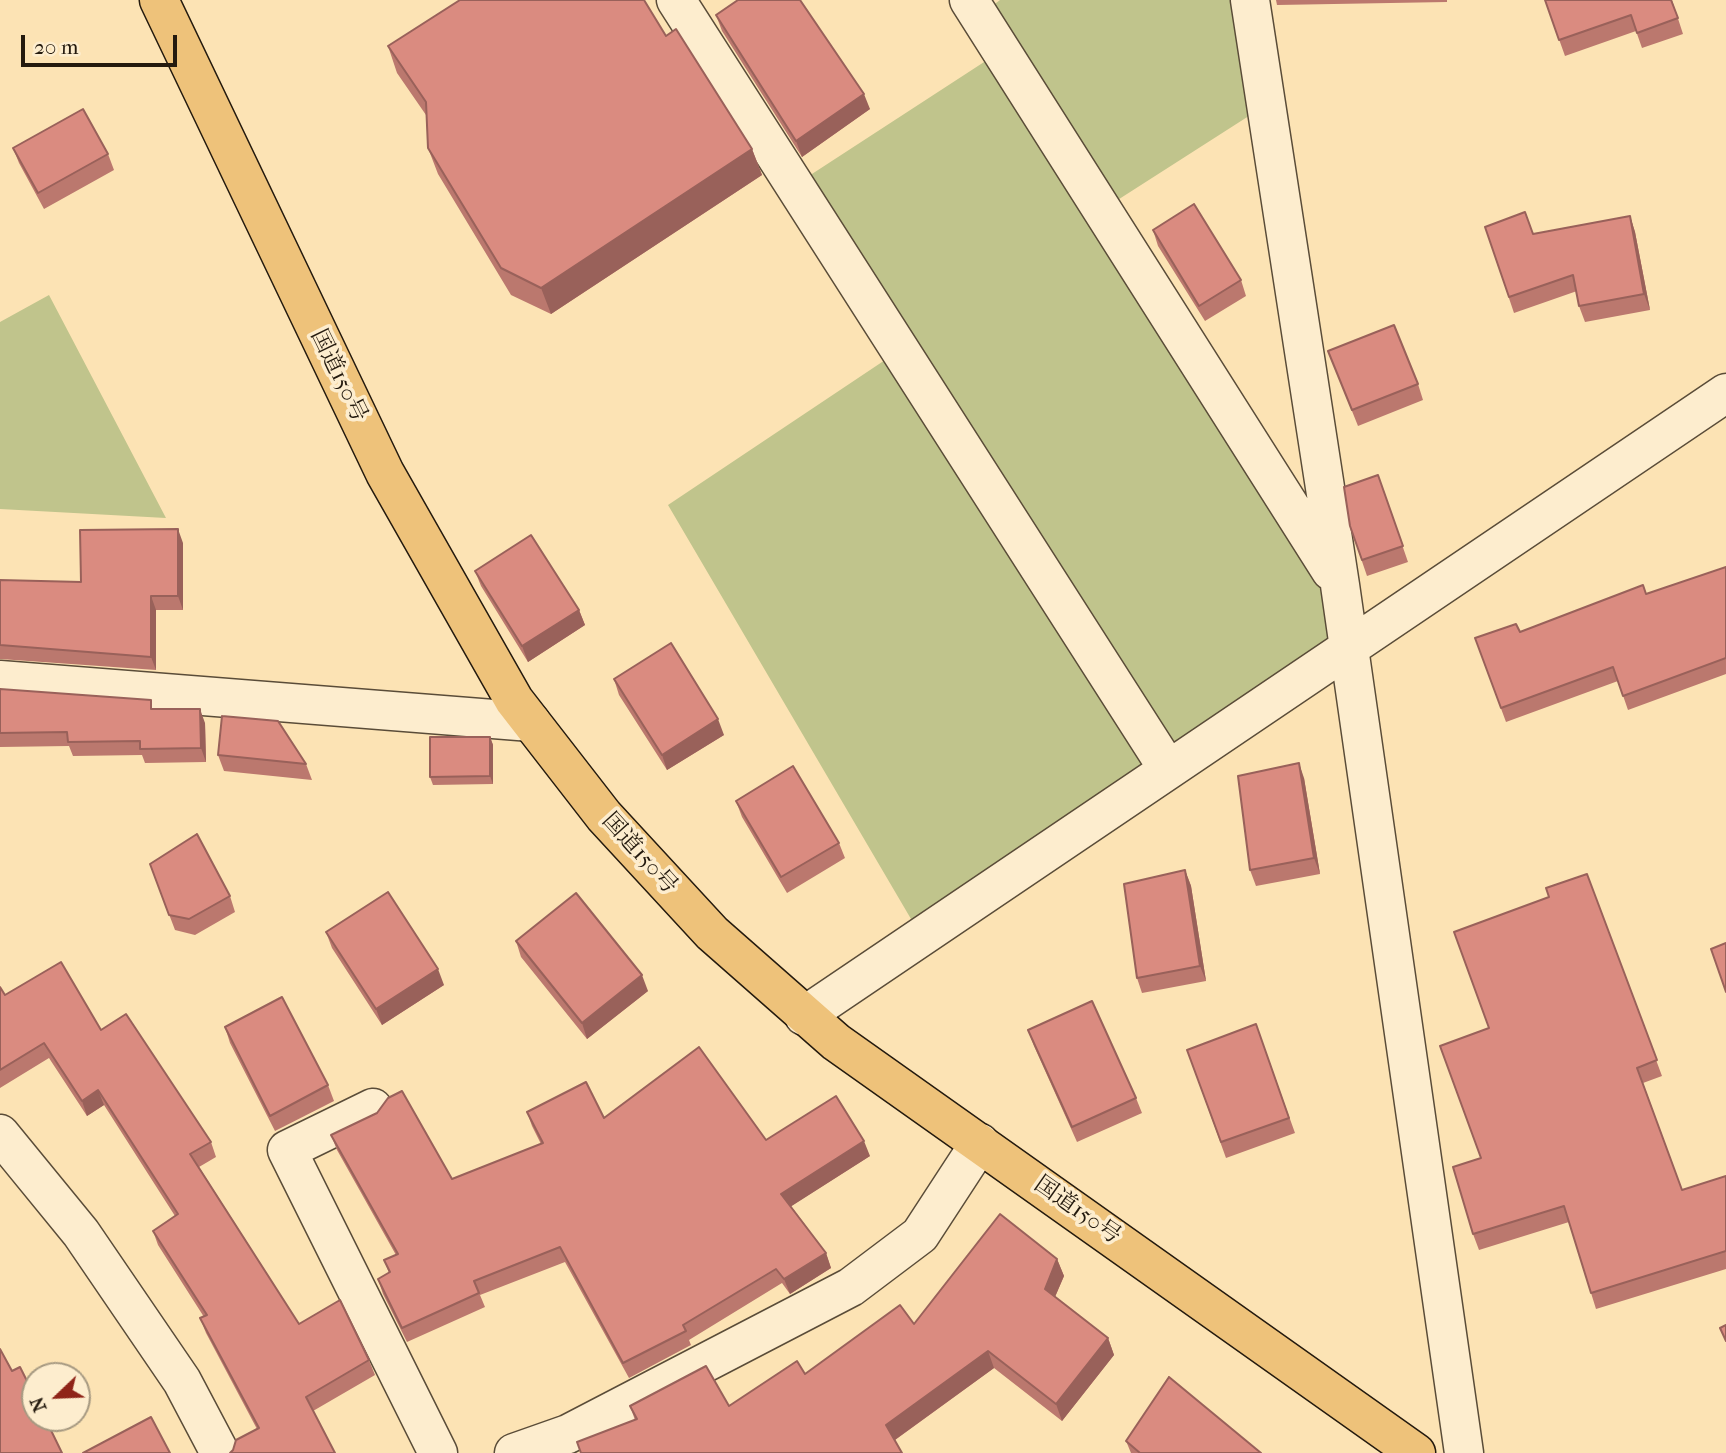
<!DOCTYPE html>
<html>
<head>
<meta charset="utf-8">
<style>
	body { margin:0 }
	#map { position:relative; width:1726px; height:1453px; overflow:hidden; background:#fce3b4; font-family:"IM FELL French Canon",serif }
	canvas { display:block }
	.north { position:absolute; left:21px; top:1362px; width:70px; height:70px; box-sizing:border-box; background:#fdedce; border:2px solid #a69981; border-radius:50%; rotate:247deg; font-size:19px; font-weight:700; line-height:28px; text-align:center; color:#241a0e }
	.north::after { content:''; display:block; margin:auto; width:24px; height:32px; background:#8f2418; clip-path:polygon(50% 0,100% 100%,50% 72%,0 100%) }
	.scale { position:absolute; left:21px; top:35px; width:156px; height:32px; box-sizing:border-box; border:4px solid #241a0e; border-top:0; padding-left:9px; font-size:21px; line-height:24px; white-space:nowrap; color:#241a0e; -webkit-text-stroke:5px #fdedce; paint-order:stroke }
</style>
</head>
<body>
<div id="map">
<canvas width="1726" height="1453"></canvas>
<div class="north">N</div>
<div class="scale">20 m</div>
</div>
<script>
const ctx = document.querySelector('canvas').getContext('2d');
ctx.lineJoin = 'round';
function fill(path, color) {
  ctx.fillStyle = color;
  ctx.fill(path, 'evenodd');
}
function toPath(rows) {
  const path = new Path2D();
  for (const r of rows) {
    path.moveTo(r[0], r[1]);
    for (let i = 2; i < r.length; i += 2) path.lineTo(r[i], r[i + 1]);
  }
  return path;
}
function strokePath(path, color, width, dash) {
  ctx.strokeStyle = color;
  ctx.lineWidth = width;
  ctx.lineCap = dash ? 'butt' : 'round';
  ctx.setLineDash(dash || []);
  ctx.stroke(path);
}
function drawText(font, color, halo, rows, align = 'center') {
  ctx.font = font + ' "IM FELL French Canon","Noto Serif JP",serif';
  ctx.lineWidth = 7;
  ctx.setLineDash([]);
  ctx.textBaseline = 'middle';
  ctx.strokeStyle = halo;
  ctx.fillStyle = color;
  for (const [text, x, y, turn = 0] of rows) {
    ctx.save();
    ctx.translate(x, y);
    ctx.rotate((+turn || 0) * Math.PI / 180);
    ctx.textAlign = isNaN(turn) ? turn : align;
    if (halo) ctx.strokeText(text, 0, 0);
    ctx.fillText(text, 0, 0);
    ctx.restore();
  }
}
fill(toPath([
	[1000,0,1250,0,1266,105,1102,210,1340,585,1349,647,921,936,668,505,900,350,795,185,1001,51,979,16],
	[49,295,166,518,0,509,0,322]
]), '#c0c48c');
const minor = toPath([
	[676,0,1168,769],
	[969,0,1331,571],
	[1250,0,1340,585,1464,1453],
	[0,680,531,722],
	[804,1016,1726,393],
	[373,1108,287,1150,438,1453],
	[0,1134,81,1233,182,1381,220,1453],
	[514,1453,568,1434,851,1287,920,1235,980,1143]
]);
const trunk = toPath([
	[159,0,385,473,514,700,604,816,712,933,836,1042,1416,1453]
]);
strokePath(minor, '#5a4c38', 41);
strokePath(trunk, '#241a0e', 41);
strokePath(minor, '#fdedce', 38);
strokePath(trunk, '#eec27a', 38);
fill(toPath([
	[1276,0,1447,0,1447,2,1277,5],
	[1545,0,1672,0,1683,34,1642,48,1636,31,1565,56],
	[716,15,870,109,802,157,722,31],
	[666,36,752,149,762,175,551,314,511,295,438,174,428,148,426,115,397,73,388,46],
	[13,148,108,154,114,170,44,209,19,163],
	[1630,216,1635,232,1650,310,1585,322,1579,306,1577,291,1514,313,1485,227,1533,234],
	[1153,230,1241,280,1246,296,1205,321,1158,246],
	[1328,351,1418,384,1423,400,1358,426],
	[1378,475,1408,562,1367,576,1350,526],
	[183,543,183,610,156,610,156,670,0,659,0,580,81,582],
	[1726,567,1726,674,1628,710,1618,681,1506,722,1475,638,1520,632,1646,594],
	[475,571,579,610,585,625,528,662,481,586],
	[614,679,724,735,667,770,619,695],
	[0,689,154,709,205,723,206,762,145,763,142,755,73,756,69,746,0,747],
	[490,737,493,745,493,784,433,785,430,777],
	[218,755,306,764,312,780,224,771],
	[1304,778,1320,874,1256,886,1250,870],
	[736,801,839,843,845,858,787,893,742,817],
	[150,864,230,896,235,912,195,935,175,930],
	[1185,870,1191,886,1206,981,1142,993,1137,978],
	[1587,874,1662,1076,1643,1083,1682,1190,1726,1176,1726,1269,1596,1309,1569,1222,1479,1250,1473,1234,1481,1158,1489,1028,1549,897],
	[326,932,444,985,382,1025,332,948],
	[516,941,648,991,587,1039,521,957],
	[0,987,5,995,101,1030,211,1142,216,1157,199,1167,299,1324,369,1360,375,1375,313,1411,257,1429,206,1333,200,1318,204,1317,158,1245,153,1231,175,1216,104,1105,87,1116,49,1058,0,1088],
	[1256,1024,1295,1133,1226,1158,1187,1050],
	[225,1027,328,1085,334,1101,275,1131,230,1043],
	[1028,1030,1136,1098,1142,1113,1077,1142,1034,1046],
	[527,1112,604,1118,766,1140,870,1156,791,1206,826,1253,831,1268,790,1294,782,1283,689,1340,691,1345,629,1378,565,1262,480,1295,485,1307,407,1342,383,1294,378,1279,389,1273,384,1260,396,1255,337,1150,331,1135,452,1179,541,1144,532,1126],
	[1057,1259,1064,1276,1055,1297,1108,1338,1114,1355,1062,1421,994,1368,895,1440,635,1420,630,1406,729,1406,805,1374],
	[1126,1441,1261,1453,1131,1453]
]), '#bb786e');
fill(toPath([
	[864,94,870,109,802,157,796,141],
	[752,149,762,175,551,314,541,288],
	[1630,216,1635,232,1650,310,1644,294],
	[178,529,183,543,183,610,178,596],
	[151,596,156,610,156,670,151,657],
	[579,610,585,625,528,662,522,646],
	[200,709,205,723,206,762,201,748],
	[718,719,724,735,667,770,662,755],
	[490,737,493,745,493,784,490,776],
	[1299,763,1304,778,1320,874,1314,858],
	[1185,870,1191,886,1206,981,1200,966],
	[438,969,444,985,382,1025,376,1009],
	[642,975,648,991,587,1039,582,1023],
	[98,1090,104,1105,87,1116,82,1101],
	[864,1141,870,1156,787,1209,781,1194],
	[826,1253,831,1268,790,1294,784,1279],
	[1057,1259,1064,1276,1051,1306,1045,1289],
	[1108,1338,1114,1355,1062,1421,1056,1404],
	[988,1351,994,1368,892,1442,886,1425]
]), '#99615a');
const building = toPath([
	[460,0,644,0,666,36,676,29,752,149,541,288,501,268,428,148,426,102,388,46,460,0],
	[738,0,800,0,864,94,796,141,716,15,738,0],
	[1545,0,1671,0,1678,18,1637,33,1631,15,1559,40,1545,0],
	[83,109,108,154,38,193,13,148,83,109],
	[1194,204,1241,280,1199,306,1153,230,1194,204],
	[1525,212,1533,234,1630,216,1644,294,1579,306,1573,275,1509,297,1485,227,1525,212],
	[1394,325,1418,384,1352,410,1328,351,1394,325],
	[1378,475,1403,546,1362,560,1350,526,1344,487,1378,475],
	[178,529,178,596,151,596,151,657,0,645,0,580,81,582,80,530,178,529],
	[531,535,579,610,522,646,475,571,531,535],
	[1726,567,1726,658,1623,696,1613,667,1501,708,1475,638,1516,624,1520,632,1643,585,1646,594,1726,567],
	[671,643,718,719,662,755,614,679,671,643],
	[0,689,151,700,151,709,200,709,201,748,140,749,140,741,68,742,67,732,0,733,0,689],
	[222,716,278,721,306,764,218,755,222,716],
	[430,737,490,737,490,776,430,777,430,737],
	[1299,763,1314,858,1250,870,1238,776,1299,763],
	[793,766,839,843,781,877,736,801,793,766],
	[197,834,230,896,189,919,169,915,150,864,197,834],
	[1185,870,1200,966,1137,978,1124,884,1185,870],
	[1587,874,1657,1060,1637,1068,1682,1190,1726,1176,1726,1251,1591,1293,1564,1206,1473,1234,1453,1167,1481,1158,1440,1046,1489,1028,1454,932,1549,897,1546,888,1587,874],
	[388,892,438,969,376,1009,326,932,388,892],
	[576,893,642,975,582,1023,516,941,576,893],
	[1726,943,1726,992,1711,949,1726,943],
	[61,962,101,1030,126,1014,211,1142,190,1154,299,1324,340,1300,369,1360,306,1397,335,1453,230,1453,233,1450,236,1440,259,1428,200,1318,207,1315,153,1231,178,1214,98,1090,82,1101,44,1043,0,1070,0,987,5,995,61,962],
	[282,997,328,1085,270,1116,225,1027,282,997],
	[1092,1001,1136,1098,1072,1127,1028,1030,1092,1001],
	[1256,1024,1289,1118,1221,1142,1187,1050,1256,1024],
	[699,1047,766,1140,836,1096,864,1141,781,1194,826,1253,784,1279,776,1269,683,1325,686,1331,623,1363,560,1247,474,1281,479,1293,402,1328,378,1279,390,1272,384,1260,398,1254,331,1135,377,1113,388,1098,402,1091,452,1179,543,1143,527,1112,586,1082,604,1118,699,1047],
	[1000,1214,1057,1259,1045,1289,1108,1338,1056,1404,988,1351,886,1425,902,1453,581,1453,577,1442,637,1419,630,1406,706,1366,729,1406,797,1361,805,1374,900,1305,914,1324,1000,1214],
	[1726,1325,1726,1341,1720,1328,1726,1325],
	[0,1349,12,1371,20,1367,35,1397,35,1418,45,1418,62,1453,0,1453,0,1349],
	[1169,1377,1261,1453,1140,1453,1126,1441,1169,1377],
	[151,1417,170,1453,83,1453,151,1417]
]);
fill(building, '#da8b80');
strokePath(building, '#99615a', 2);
drawText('23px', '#241a0e', '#fdedce', [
	["国道150号",338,376,64],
	["国道150号",639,854,48],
	["国道150号",1077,1211,35]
]);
</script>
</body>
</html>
